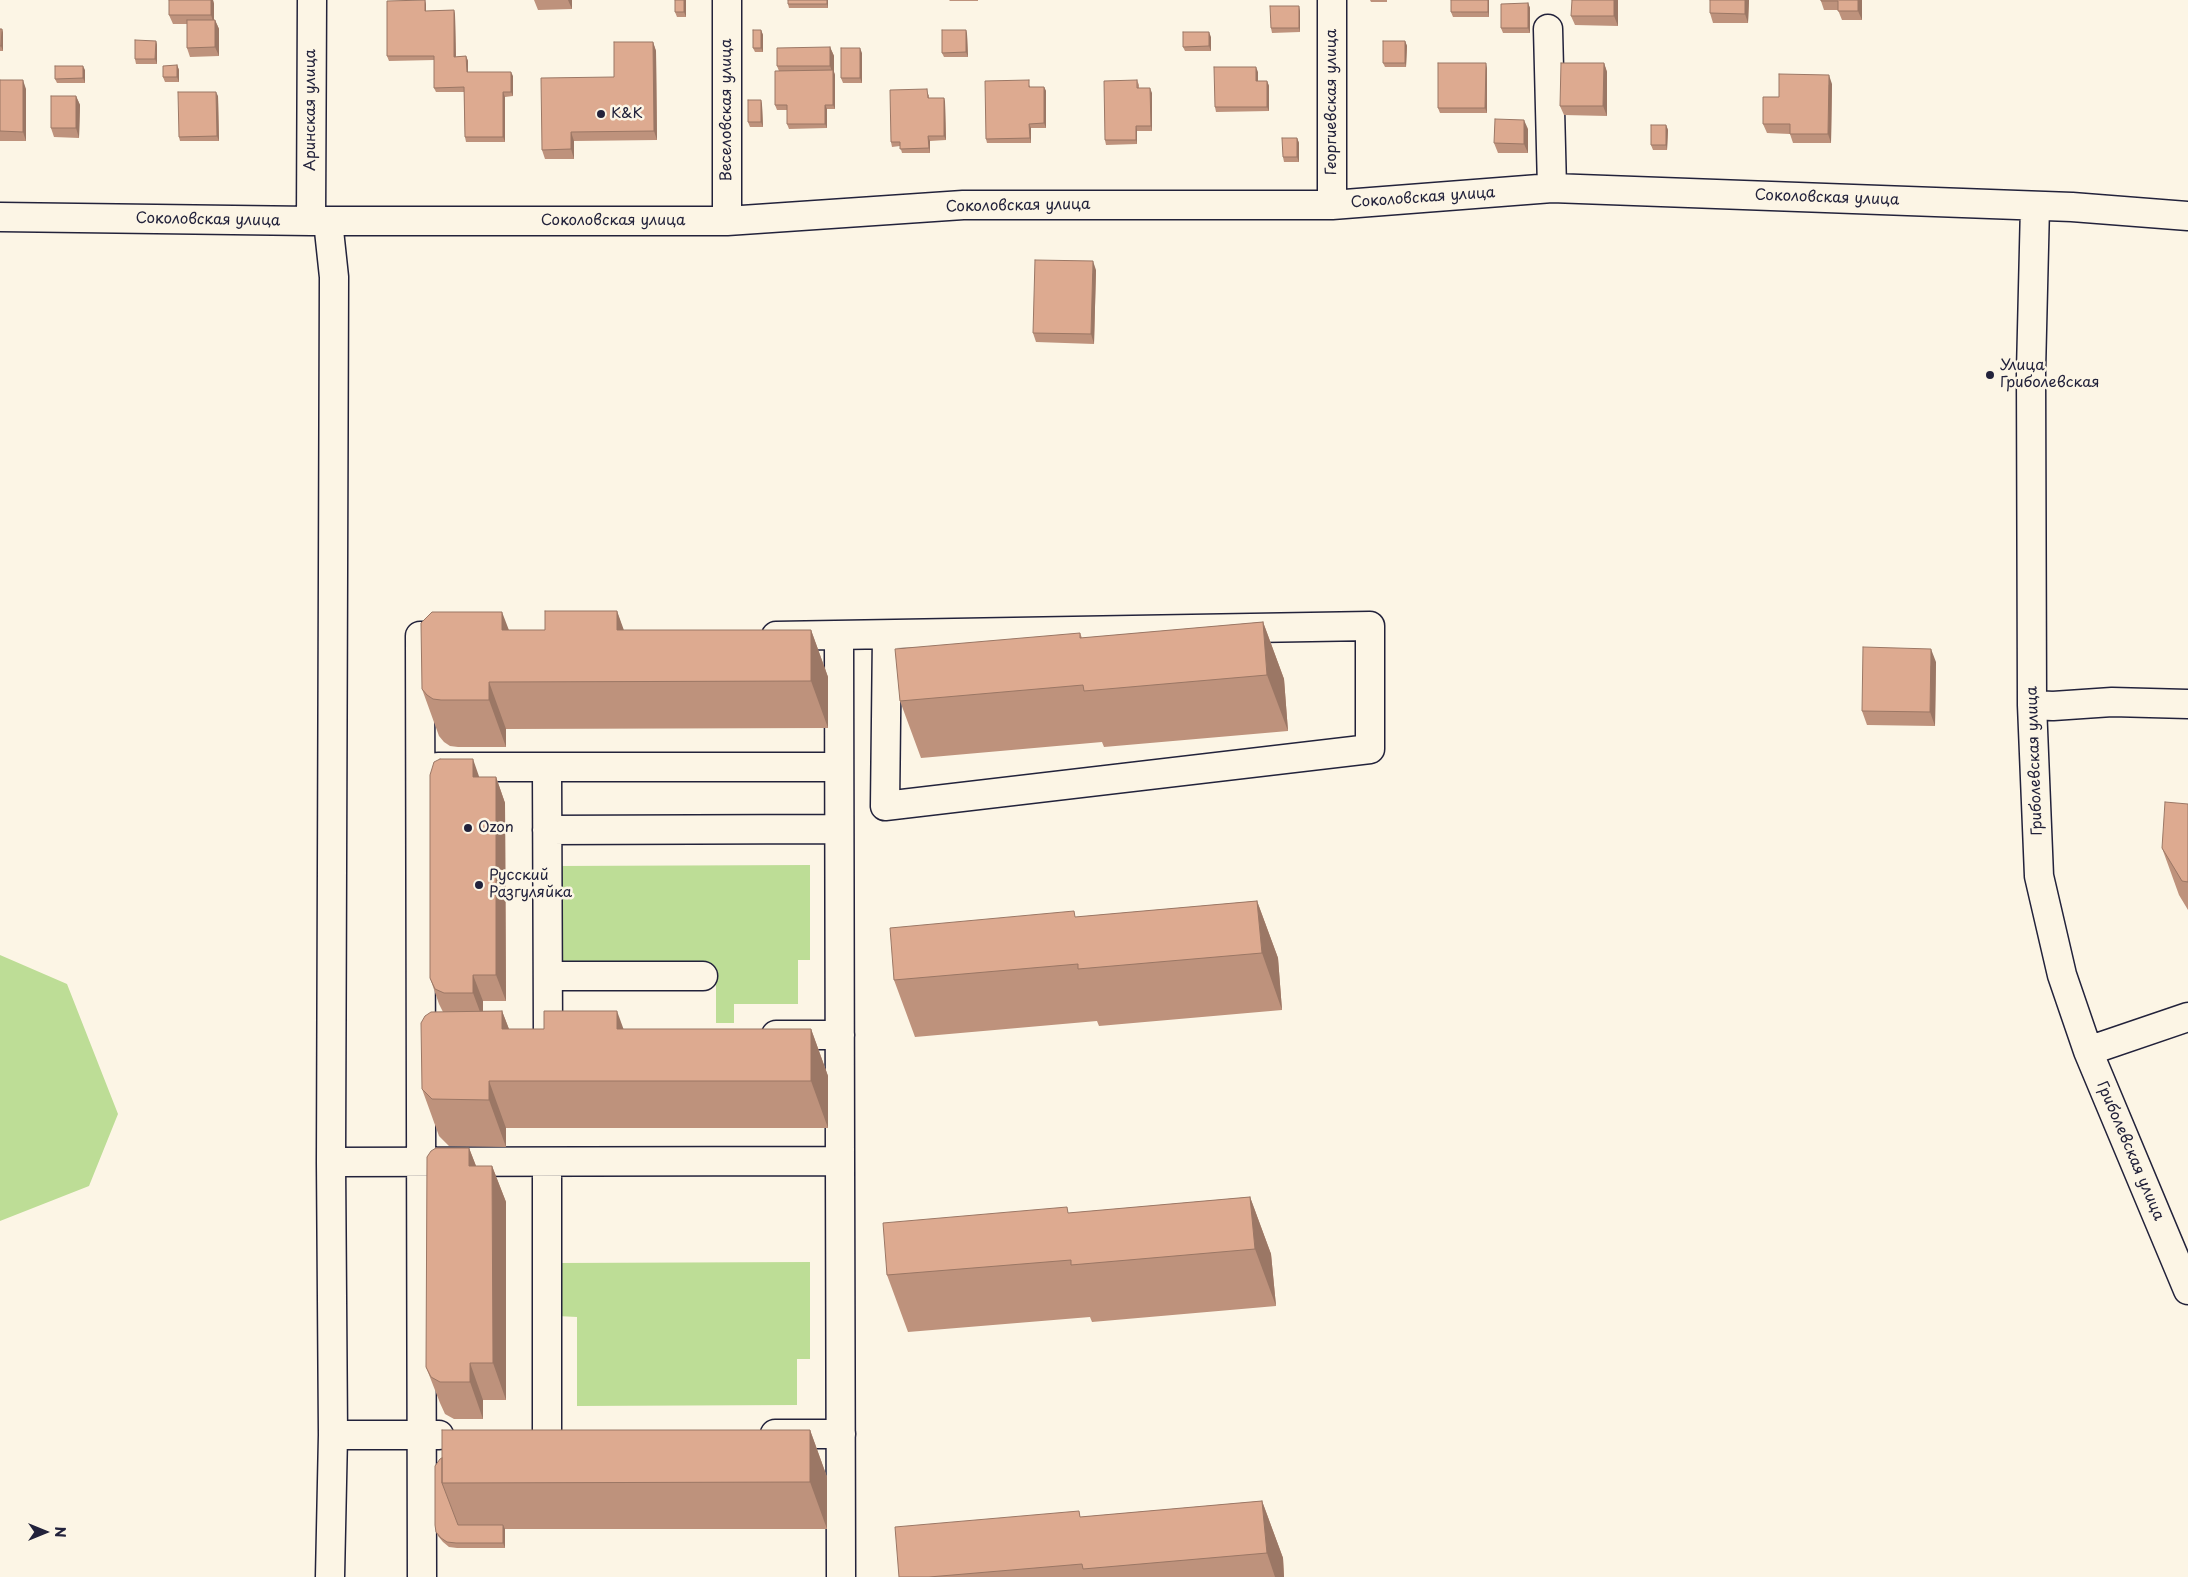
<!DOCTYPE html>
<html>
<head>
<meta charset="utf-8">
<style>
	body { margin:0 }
	#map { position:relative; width:2188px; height:1577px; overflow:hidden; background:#fcf5e5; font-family:"Playpen Sans",sans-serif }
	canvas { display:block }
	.north { position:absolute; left:20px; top:1507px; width:50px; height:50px; -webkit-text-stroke:4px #fcf5e5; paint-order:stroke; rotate:90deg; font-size:14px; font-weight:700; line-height:20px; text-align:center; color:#22223b }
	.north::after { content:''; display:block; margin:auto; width:18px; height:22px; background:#22223b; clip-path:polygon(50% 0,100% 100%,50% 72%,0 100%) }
</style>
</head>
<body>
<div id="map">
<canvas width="2188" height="1577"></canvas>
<div class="north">N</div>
</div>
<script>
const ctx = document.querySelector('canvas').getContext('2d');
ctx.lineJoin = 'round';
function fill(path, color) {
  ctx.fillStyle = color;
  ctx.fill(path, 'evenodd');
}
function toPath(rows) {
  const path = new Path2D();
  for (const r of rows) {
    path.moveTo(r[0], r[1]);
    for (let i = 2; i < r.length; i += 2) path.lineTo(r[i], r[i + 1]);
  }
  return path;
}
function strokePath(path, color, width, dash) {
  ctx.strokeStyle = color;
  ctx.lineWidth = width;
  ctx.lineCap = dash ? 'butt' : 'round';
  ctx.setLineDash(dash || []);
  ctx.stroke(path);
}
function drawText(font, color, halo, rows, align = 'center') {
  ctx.font = font + ' "Playpen Sans",sans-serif';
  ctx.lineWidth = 5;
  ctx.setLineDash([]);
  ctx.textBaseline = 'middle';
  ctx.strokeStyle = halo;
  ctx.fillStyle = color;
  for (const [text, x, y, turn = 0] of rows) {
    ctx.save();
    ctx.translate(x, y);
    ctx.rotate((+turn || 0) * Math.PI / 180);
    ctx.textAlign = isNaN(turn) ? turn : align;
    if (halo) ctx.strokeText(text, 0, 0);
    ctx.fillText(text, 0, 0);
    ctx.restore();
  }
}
fill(toPath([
	[810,865,810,960,798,960,798,1004,734,1004,734,1023,716,1023,716,967,556,967,556,866],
	[0,955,67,984,118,1114,89,1186,0,1221],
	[810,1262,810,1359,797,1359,797,1405,577,1406,577,1317,557,1316,557,1263]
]), '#bddd96');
const minor = toPath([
	[727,0,727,221],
	[1332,0,1332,205],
	[1548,29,1552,188],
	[2035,206,2031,371,2032,705,2039,876,2062,975,2088,1051,2188,1290],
	[0,217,311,221,727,221,963,205,1332,205,1552,188,2072,207,2188,216],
	[311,221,312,0],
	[328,221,334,277,331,1162,333,1435,330,1577],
	[776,636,1370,626,1370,749,885,806,887,635],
	[839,636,840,1161],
	[2032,705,2053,706,2112,702,2188,704],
	[438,767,839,767],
	[547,767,548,1036],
	[547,830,839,829],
	[548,976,703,976],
	[776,1035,840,1035],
	[2088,1051,2188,1017],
	[331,1162,840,1161,841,1577],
	[547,1162,547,1435],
	[775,1434,841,1434],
	[333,1435,439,1435],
	[422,1577,420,636,458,636]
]);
strokePath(minor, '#22223b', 31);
strokePath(minor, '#fcf5e5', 28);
fill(toPath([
	[169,0,213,0,214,4,214,20,215,20,219,29,219,56,190,57,187,48,187,24,173,24,169,15],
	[425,0,426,5,426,11,454,10,455,15,456,57,466,56,468,61,468,72,513,76,513,96,505,97,505,142,466,142,465,137,464,92,436,92,434,88,434,60,389,61,387,56],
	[534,0,572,0,572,9,538,10],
	[686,0,686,17,677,17,675,12],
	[828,0,828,8,789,8,788,4],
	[949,0,978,0,978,1,950,1],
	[1370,0,1387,0,1387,2,1371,2],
	[1489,0,1489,17,1453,17,1451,12],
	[1618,0,1618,26,1575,25,1571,16],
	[1710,0,1749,0,1748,23,1713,23,1710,13],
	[1862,0,1862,20,1842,20,1838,10,1824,10,1821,1],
	[1528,3,1530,8,1530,33,1503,33,1501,28],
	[1300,11,1300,32,1272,33,1271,28],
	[0,29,2,29,3,33,3,51,0,51],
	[761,30,763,35,763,52,755,52,753,48],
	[966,30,967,34,968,57,944,57,942,53],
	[1211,37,1211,51,1185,51,1183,47],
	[156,41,157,45,157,64,136,64,135,59],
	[1405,41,1407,46,1406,67,1385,67,1383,63],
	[653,42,656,51,657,140,574,141,574,159,545,159,542,150,614,77],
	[830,47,834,56,834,72,835,75,835,109,827,109,827,128,789,129,787,124,787,110,777,110,775,105,779,71,777,66],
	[862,53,862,83,843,83,841,78],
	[1604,63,1607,72,1607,116,1564,115,1560,106],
	[177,65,179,70,179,82,165,82,163,77],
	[1487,68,1487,113,1440,113,1438,108],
	[85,70,85,83,57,83,55,79],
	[1258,72,1258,81,1267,81,1269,86,1269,111,1216,112,1215,107],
	[0,80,26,89,26,141,0,141],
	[1137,80,1139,85,1139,88,1152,93,1152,131,1137,131,1137,144,1106,145,1105,140],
	[1832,84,1831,143,1793,143,1790,134,1767,133,1763,124,1779,97],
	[1030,85,1030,87,1044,87,1046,91,1046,128,1031,128,1031,143,987,143,986,139],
	[929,94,929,98,944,98,945,102,946,140,930,141,930,153,902,153,900,146,892,147,891,142],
	[76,96,80,105,79,138,54,137,51,128],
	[218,96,219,141,180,141,179,137],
	[761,100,762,105,763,127,750,127,748,122],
	[1666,125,1668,130,1667,150,1653,150,1651,145],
	[1528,129,1528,153,1498,153,1494,143],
	[1297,138,1299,143,1299,162,1284,162,1283,157],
	[1096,270,1094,344,1036,342,1033,333],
	[617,611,623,630,811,630,828,677,828,728,506,729,506,747,458,747,450,746,444,742,439,736,422,689,509,630,545,630],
	[1263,622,1284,679,1288,731,1104,747,1102,742,921,758,900,701,1080,633,1082,638],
	[1936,662,1935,726,1867,725,1862,711],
	[479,777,496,777,505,803,506,1001,483,1001,483,1011,502,1011,509,1029,811,1029,828,1076,828,1128,506,1128,506,1147,449,1146,439,1136,422,1089,443,1012,439,1004,430,978],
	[2188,804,2188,910,2179,895,2162,848],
	[1257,901,1278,958,1282,1010,1099,1026,1097,1021,915,1037,894,980,1076,917],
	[469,1148,476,1166,492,1166,506,1202,506,1400,483,1400,483,1419,454,1419,445,1414,440,1403,426,1367],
	[1250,1197,1271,1254,1276,1306,1092,1322,1090,1317,908,1332,887,1275,1069,1213],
	[810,1430,827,1477,827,1529,505,1529,505,1548,457,1548,449,1547,443,1542,438,1536,436,1532,435,1466],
	[1262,1501,1283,1558,1284,1577,899,1577,1081,1517]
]), '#be927c');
fill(toPath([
	[211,0,213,0,214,4,214,24,211,15],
	[425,0,426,5,426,15,425,11],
	[568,0,572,0,572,9],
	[684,0,686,0,686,17,684,12],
	[827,0,828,0,828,8,827,4],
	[1488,0,1489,0,1489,17,1488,12],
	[1614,0,1618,0,1618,26,1614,16],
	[1745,0,1749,0,1748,23,1745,14],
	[1858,0,1862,0,1862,20,1858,11],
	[1528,3,1530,8,1530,33,1528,28],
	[1299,6,1300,11,1300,32,1299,28],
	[454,10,455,15,456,61,454,57],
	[215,20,219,29,219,56,215,47],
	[2,29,3,33,3,51,1,46],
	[761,30,763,35,763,52,761,48],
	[966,30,967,34,968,57,966,52],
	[1209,32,1211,37,1211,51,1209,46],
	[156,41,157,45,157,64,155,59],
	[1405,41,1407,46,1406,67,1405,63],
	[653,42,656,51,657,140,654,131],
	[830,47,834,56,834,72,835,75,835,109,833,105,833,74,830,66],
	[860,48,862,53,862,83,860,78],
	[466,56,468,61,468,77,467,72],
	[1486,63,1487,68,1487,113,1485,108],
	[1604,63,1607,72,1607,116,1603,106],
	[177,65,179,70,179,82,177,77],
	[83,66,85,70,85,83,83,78],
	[1256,67,1258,72,1258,86,1256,81],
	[511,72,513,76,513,96,511,92],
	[1829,75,1832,84,1831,143,1828,134],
	[23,80,26,89,26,141,23,132],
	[1267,81,1269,86,1269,111,1267,107],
	[1044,87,1046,91,1046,128,1044,123],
	[1150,88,1152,93,1152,131,1151,126],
	[216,92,218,96,219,141,217,136],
	[503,92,505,97,505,142,503,137],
	[76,96,80,105,79,138,76,128],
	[944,98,945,102,946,140,944,136],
	[761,100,762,105,763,127,761,122],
	[825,105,827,109,827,128,825,124],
	[1524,120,1528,129,1528,153,1524,144],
	[1029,124,1031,128,1031,143,1030,138],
	[1666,125,1668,130,1667,150,1666,145],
	[1136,126,1137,131,1137,144,1136,140],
	[571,132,574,141,574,159,571,149],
	[928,136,930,141,930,153,929,148],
	[1297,138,1299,143,1299,162,1297,157],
	[1093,261,1096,270,1094,344,1091,334],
	[617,611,634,658,617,630],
	[502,612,520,659,502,630],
	[1263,622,1284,679,1288,731,1267,675],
	[811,630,828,677,828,728,811,681],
	[1931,649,1936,662,1935,726,1930,712],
	[489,682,506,729,506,747,489,700],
	[473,759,482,785,473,777],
	[496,777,505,803,506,1001,496,975],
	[1257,901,1278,958,1282,1010,1262,953],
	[473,975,483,1001,483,1020,473,993],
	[502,1011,520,1058,502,1029],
	[617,1011,634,1058,617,1029],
	[811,1029,828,1076,828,1128,811,1081],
	[489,1081,506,1128,506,1147,489,1100],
	[469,1148,483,1184,469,1166],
	[492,1166,506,1202,506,1400,493,1363],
	[1250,1197,1271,1254,1276,1306,1255,1249],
	[470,1363,483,1400,483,1419,470,1382],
	[810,1430,827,1477,827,1529,810,1482],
	[1262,1501,1283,1558,1284,1577,1275,1577,1267,1553],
	[503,1525,505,1529,505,1548,503,1543]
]), '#9b7765');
const building = toPath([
	[169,0,211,0,211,15,169,15,169,0],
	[425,0,425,11,454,10,454,57,466,56,467,72,511,72,511,92,503,92,503,137,465,137,464,87,434,88,434,56,387,56,387,1,425,0],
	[675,0,684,0,684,12,675,12,675,0],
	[788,0,827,0,827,4,788,4,788,0],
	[1451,0,1488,0,1488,12,1451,12,1451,0],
	[1572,0,1614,0,1614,16,1571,16,1572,0],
	[1710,0,1745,0,1745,14,1710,13,1710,0],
	[1821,0,1858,0,1858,11,1838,11,1838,1,1821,1,1821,0],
	[1528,3,1528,28,1501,28,1501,4,1528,3],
	[1270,6,1299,6,1299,28,1271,28,1270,6],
	[187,20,215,20,215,47,187,48,187,20],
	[0,29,2,29,1,46,0,46,0,29],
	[753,30,761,30,761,48,753,48,753,30],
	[942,30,966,30,966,52,942,53,942,30],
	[1183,32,1209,32,1209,46,1183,47,1183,32],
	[135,40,156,41,155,59,135,59,135,40],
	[1383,41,1405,41,1405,63,1383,63,1383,41],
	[614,42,653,42,654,131,571,132,571,149,542,150,541,78,614,77,614,42],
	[830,47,830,66,777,66,777,48,830,47],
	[841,48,860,48,860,78,841,78,841,48],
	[1438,63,1486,63,1485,108,1438,108,1438,63],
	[1561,63,1604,63,1603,106,1560,106,1561,63],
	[177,65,177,77,163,77,163,66,177,65],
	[55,66,83,66,83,78,55,79,55,66],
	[1214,67,1256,67,1256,81,1267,81,1267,107,1215,107,1214,67],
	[833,70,833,105,825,105,825,124,787,124,787,105,775,105,775,71,833,70],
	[1779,74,1829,75,1828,134,1790,134,1790,124,1763,124,1763,97,1779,97,1779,74],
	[0,80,23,80,23,132,0,131,0,80],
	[1029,80,1029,87,1044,87,1044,123,1029,124,1030,138,986,139,985,81,1029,80],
	[1137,80,1137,88,1150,88,1151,126,1136,126,1136,140,1105,140,1104,81,1137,80],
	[927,89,928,98,944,98,944,136,928,136,929,148,900,149,900,142,891,142,890,90,927,89],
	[178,92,216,92,217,136,179,137,178,92],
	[51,96,76,96,76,128,51,128,51,96],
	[748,100,761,100,761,122,748,122,748,100],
	[1495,119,1524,120,1524,144,1494,143,1495,119],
	[1651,125,1666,125,1666,145,1651,145,1651,125],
	[1282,138,1297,138,1297,157,1283,157,1282,138],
	[1035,260,1093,261,1091,334,1033,333,1035,260],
	[545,611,617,611,617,630,811,630,811,681,489,682,489,700,441,700,433,699,427,695,422,689,421,623,432,612,502,612,502,630,545,630,545,611],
	[1263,622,1267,675,1084,691,1083,685,900,701,895,649,1080,633,1080,638,1263,622],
	[1863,647,1931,649,1930,712,1862,711,1863,647],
	[440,759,473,759,473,777,496,777,496,975,473,975,473,993,444,993,435,989,430,978,430,775,434,762,440,759],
	[2165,802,2188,804,2188,882,2182,881,2162,848,2165,802],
	[1257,901,1262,953,1078,969,1078,964,894,980,890,928,1074,911,1075,917,1257,901],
	[502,1011,502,1029,544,1029,544,1011,617,1011,617,1029,811,1029,811,1081,489,1081,489,1100,432,1099,422,1089,421,1023,425,1016,431,1012,502,1011],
	[436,1148,469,1148,469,1166,492,1166,493,1363,470,1363,470,1382,440,1382,431,1377,426,1367,427,1157,431,1151,436,1148],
	[1250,1197,1255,1249,1071,1265,1071,1260,887,1275,883,1223,1067,1207,1068,1213,1250,1197],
	[442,1430,810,1430,810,1482,442,1483,442,1430],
	[442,1458,442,1483,458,1525,503,1525,503,1543,456,1543,447,1542,441,1538,436,1532,435,1525,435,1466,440,1459,442,1458],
	[1262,1501,1267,1553,1083,1569,1082,1564,929,1577,899,1577,895,1527,1079,1511,1080,1517,1262,1501]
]);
fill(building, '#ddaa90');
strokePath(building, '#9b7765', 1);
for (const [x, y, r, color] of [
	[601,114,5,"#22223b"],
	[1990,375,5,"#22223b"],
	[468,828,5,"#22223b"],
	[479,885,5,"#22223b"]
]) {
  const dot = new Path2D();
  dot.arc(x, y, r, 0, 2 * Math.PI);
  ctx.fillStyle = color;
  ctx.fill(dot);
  strokePath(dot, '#fcf5e5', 2);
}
drawText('15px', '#22223b', '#fcf5e5', [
	["Георгиевская улица",1332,102,-90],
	["Аринская улица",311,110,-90],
	["Веселовская улица",727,110,-90],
	["Соколовская улица",1423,198,-4],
	["Соколовская улица",1827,198,2],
	["Соколовская улица",1018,206,-1],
	["Соколовская улица",208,220,1],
	["Соколовская улица",613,221],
	["Гриболевская улица",2035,761,-92],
	["Гриболевская улица",2130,1151,67]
]);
drawText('15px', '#22223b', '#fcf5e5', [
	["K&K",611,114],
	["Улица",2000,366],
	["Гриболевская",2000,383],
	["Ozon",478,828],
	["Русский",489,876],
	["Разгуляйка",489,893]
], 'left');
</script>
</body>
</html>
